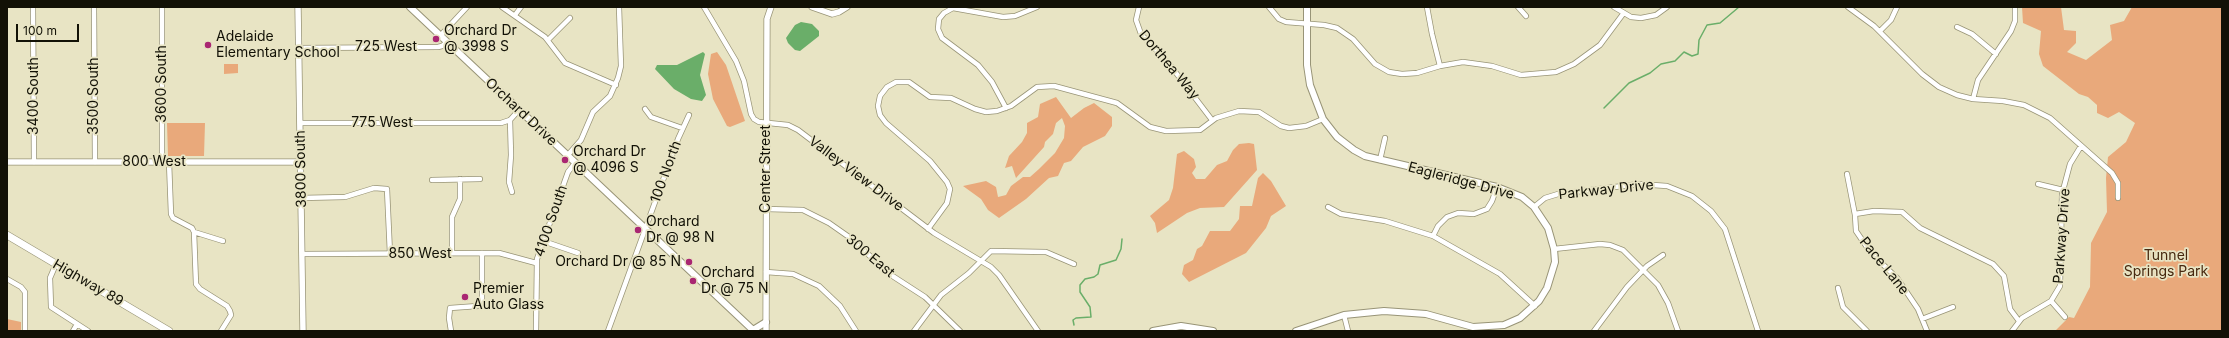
<!DOCTYPE html>
<html>
<head>
<meta charset="utf-8">
<style>
	body { margin:0 }
	#map { position:relative; width:2229px; height:338px; overflow:hidden; background:#e8e4c4; font-family:Inter,sans-serif }
	canvas { display:block }
	.frame { position:absolute; inset:0; border:8px solid #121106; pointer-events:none }
	.scale { position:absolute; left:16px; top:24px; width:63px; height:18px; box-sizing:border-box; border:2px solid #121106; border-top:0; padding-left:5px; font-size:12px; line-height:14px; white-space:nowrap; color:#121106; -webkit-text-stroke:3px #e8e4c4; paint-order:stroke }
</style>
</head>
<body>
<div id="map">
<canvas width="2229" height="338"></canvas>
<div class="frame"></div>
<div class="scale">100 m</div>
</div>
<script>
const ctx = document.querySelector('canvas').getContext('2d');
ctx.lineJoin = 'round';
function fill(path, color) {
  ctx.fillStyle = color;
  ctx.fill(path, 'evenodd');
}
function toPath(rows) {
  const path = new Path2D();
  for (const r of rows) {
    path.moveTo(r[0], r[1]);
    for (let i = 2; i < r.length; i += 2) path.lineTo(r[i], r[i + 1]);
  }
  return path;
}
function strokePath(path, color, width, dash) {
  ctx.strokeStyle = color;
  ctx.lineWidth = width;
  ctx.lineCap = dash ? 'butt' : 'round';
  ctx.setLineDash(dash || []);
  ctx.stroke(path);
}
function drawText(font, color, halo, rows, align = 'center') {
  ctx.font = font + ' Inter,sans-serif';
  ctx.lineWidth = 3.5;
  ctx.setLineDash([]);
  ctx.textBaseline = 'middle';
  ctx.strokeStyle = halo;
  ctx.fillStyle = color;
  for (const [text, x, y, turn = 0] of rows) {
    ctx.save();
    ctx.translate(x, y);
    ctx.rotate((+turn || 0) * Math.PI / 180);
    ctx.textAlign = isNaN(turn) ? turn : align;
    if (halo) ctx.strokeText(text, 0, 0);
    ctx.fillText(text, 0, 0);
    ctx.restore();
  }
}
fill(toPath([
	[2022,7,2061,7,2064,30,2076,31,2076,43,2067,52,2086,60,2112,40,2110,25,2124,21,2132,7,2222,7,2222,331,2055,331,2069,317,2074,318,2090,287,2091,243,2107,212,2106,178,2108,157,2126,142,2135,123,2119,112,2108,118,2097,113,2097,105,2088,97,2079,94,2043,66,2039,54,2041,31,2023,23],
	[717,52,726,65,745,121,730,127,727,126,713,99,708,74,711,54],
	[224,64,238,64,238,73,224,74],
	[1056,97,1071,118,1084,108,1094,103,1112,117,1112,126,1105,136,1083,147,1071,161,1064,163,1058,176,1049,178,1026,199,999,218,988,210,981,199,963,186,986,181,996,187,998,197,1006,195,1011,186,1023,177,1030,177,1039,169,1055,153,1064,138,1065,126,1062,118,1056,123,1053,134,1045,142,1044,147,1016,178,1012,166,1005,168,1009,156,1022,142,1027,133,1027,123,1038,117,1040,104],
	[167,123,205,123,204,156,168,156],
	[1249,143,1254,144,1257,170,1224,207,1200,208,1187,213,1157,233,1155,223,1150,216,1169,200,1173,188,1177,154,1184,151,1194,159,1196,167,1192,173,1196,179,1205,179,1217,165,1227,161,1233,150,1239,144],
	[1263,173,1271,181,1286,206,1271,216,1266,228,1246,253,1189,282,1182,274,1184,265,1193,260,1197,249,1202,246,1210,231,1230,231,1239,219,1240,206,1252,206,1258,178],
	[7,319,21,322,21,331,7,331]
]), '#e9a97b');
fill(toPath([
	[801,22,812,24,819,31,819,36,800,51,795,50,788,43,786,38,795,25],
	[703,52,705,54,700,75,706,95,702,101,691,99,674,89,655,69,657,65,677,65]
]), '#6aae69');
strokePath(toPath([
	[1604,108,1629,83,1650,73,1661,64,1675,61,1684,52,1692,56,1698,54,1699,40,1707,25,1720,23,1739,7],
	[1074,325,1073,320,1076,318,1091,317,1090,307,1080,292,1080,285,1085,279,1094,277,1098,274,1100,265,1116,260,1121,249,1122,239]
]), '#6aae69', 1.5);
const minor = toPath([
	[33,7,34,162],
	[94,7,95,162],
	[162,7,162,162],
	[502,7,545,37,565,63,616,85],
	[704,7,736,61,744,81,751,114,754,119,759,122,788,125,798,130,934,233,991,267,999,275,1038,331],
	[1139,7,1136,20,1141,34,1170,65,1212,120],
	[1269,7,1279,19,1286,22,1324,25,1337,28,1353,39,1375,64,1389,72,1402,74,1417,73,1440,66,1463,62,1492,66,1521,75,1556,72,1574,64,1600,45,1623,14],
	[1427,7,1432,34,1440,66],
	[1518,7,1526,16],
	[1614,7,1631,17,1641,18,1656,15,1667,7],
	[1848,7,1874,26,1922,74,1939,87,1957,95,1973,99,2003,101,2024,105,2050,118,2112,173,2118,183,2118,198],
	[515,15,521,7],
	[1957,27,1972,34,1996,54],
	[1880,31,1891,20,1897,7],
	[440,36,467,7],
	[548,40,570,18],
	[298,48,438,47,442,46,447,42],
	[1973,99,1978,80,2011,31,2015,21,2015,7],
	[1006,108,992,82,978,65,942,38,938,29,939,19,944,13,953,8,1003,17,1015,16,1037,7],
	[645,109,651,117,682,128],
	[510,120,511,155,509,182,512,192],
	[300,123,501,123,510,120,519,110],
	[567,156,581,140,593,112,610,96,618,78,621,66,619,7],
	[1380,160,1385,138],
	[169,162,171,214,173,218,192,228,194,232,196,284,200,289,227,306,230,311,231,315,221,331],
	[1847,174,1855,215,1856,231,1871,253,1897,278,1918,309,1927,331],
	[432,180,480,179],
	[2038,184,2063,190],
	[301,198,345,197,374,188,387,189,390,254],
	[1328,207,1341,214,1385,221,1433,236,1500,274,1535,306],
	[1534,207,1545,198,1558,194,1639,184,1667,186,1692,196,1711,211,1725,229,1758,331],
	[766,209,803,210,829,223,849,237,891,275,925,297,960,331],
	[1855,214,1874,211,1902,212,1920,228,1993,264,2004,276,2010,309,2019,321],
	[928,229,947,203,950,189,947,182,930,161,886,123,880,115,878,106,880,96,887,87,896,82,909,82,930,97,951,98,975,109,986,112,997,111,1011,106,1037,87,1054,86,1117,103,1150,127,1166,131,1200,130,1216,118,1239,111,1259,112,1281,126,1289,128,1306,126,1323,119],
	[194,232,223,241],
	[1433,236,1438,226,1447,217,1458,213,1474,214,1487,209,1492,201,1497,187],
	[543,241,578,253],
	[1554,249,1600,244,1610,245,1623,250,1658,285,1668,303,1678,331],
	[452,253,452,217,460,199,460,179],
	[302,254,499,253,536,263],
	[56,264,50,278,51,307,88,331],
	[766,272,793,274,819,286,840,306,856,331],
	[7,279,21,287,25,292,25,331],
	[1838,288,1843,307,1867,331],
	[2051,301,2065,317],
	[1344,315,1348,331],
	[1922,319,1953,307],
	[73,331,77,324],
	[451,331,449,318,450,308,478,306,482,304,482,253],
	[536,331,537,259,568,172,575,163],
	[608,331,678,139,689,115],
	[914,331,941,295,969,273,991,251,1046,252,1074,264],
	[1594,331,1627,287,1647,266,1663,255],
	[2012,331,2022,318,2051,301,2060,286,2062,194,2070,164,2081,146]
]);
const tertiary = toPath([
	[298,7,303,331],
	[812,7,832,14,839,12,847,7],
	[7,162,300,162],
	[766,331,767,19,771,7]
]);
const secondary = toPath([
	[410,7,754,331],
	[753,330,766,322],
	[1153,331,1181,326,1213,331],
	[1296,331,1344,315,1384,311,1426,314,1473,327,1504,325,1520,318,1539,301,1547,288,1555,262,1554,249,1548,228,1534,207,1522,197,1497,187,1365,156,1354,150,1337,137,1323,119,1310,85,1307,65,1307,7]
]);
const primary = toPath([
	[7,235,169,331]
]);
strokePath(minor, '#989477', 6);
strokePath(tertiary, '#989477', 7);
strokePath(secondary, '#989477', 8);
strokePath(primary, '#989477', 8);
strokePath(minor, '#fff', 4.5);
strokePath(tertiary, '#fff', 5.5);
strokePath(secondary, '#fff', 6);
strokePath(primary, '#fff', 7);
for (const [x, y, r, color] of [
	[436,39,4,"#a92672"],
	[208,45,4,"#a92672"],
	[565,160,4,"#a92672"],
	[638,230,4,"#a92672"],
	[689,262,4,"#a92672"],
	[693,281,4,"#a92672"],
	[465,297,4,"#a92672"]
]) {
  const dot = new Path2D();
  dot.arc(x, y, r, 0, 2 * Math.PI);
  ctx.fillStyle = color;
  ctx.fill(dot);
  strokePath(dot, '#e8e4c4', 1.5);
}
drawText('14px', '#121106', '#e8e4c4', [
	["Orchard Dr",444,31],
	["@ 3998 S",444,47],
	["Adelaide",216,37],
	["Elementary School",216,53],
	["Orchard Dr",573,152],
	["@ 4096 S",573,168],
	["Orchard",646,222],
	["Dr @ 98 N",646,238],
	["Orchard Dr @ 85 N",681,262,"right"],
	["Orchard",701,273],
	["Dr @ 75 N",701,289],
	["Premier",473,289],
	["Auto Glass",473,305]
], 'left');
drawText('14px', '#121106', '#e8e4c4', [
	["725 West",386,47],
	["Dorthea Way",1169,65,50],
	["3600 South",162,84,-90],
	["3400 South",34,96,-90],
	["3500 South",94,96,-90],
	["Orchard Drive",521,112,43],
	["775 West",382,123],
	["800 West",154,162],
	["3800 South",301,169,-91],
	["Center Street",766,169,-90],
	["100 North",666,172,-70],
	["Valley View Drive",856,174,37],
	["Eagleridge Drive",1461,181,15],
	["Parkway Drive",1606,190,-6],
	["4100 South",551,221,-71],
	["Parkway Drive",2062,236,-86],
	["850 West",420,254],
	["300 East",870,256,40],
	["Pace Lane",1884,266,51],
	["Highway 89",88,283,30]
]);
drawText('14px', '#47280f', '#e8e4c4', [
	["Tunnel",2166,256],
	["Springs Park",2166,272]
]);
</script>
</body>
</html>
